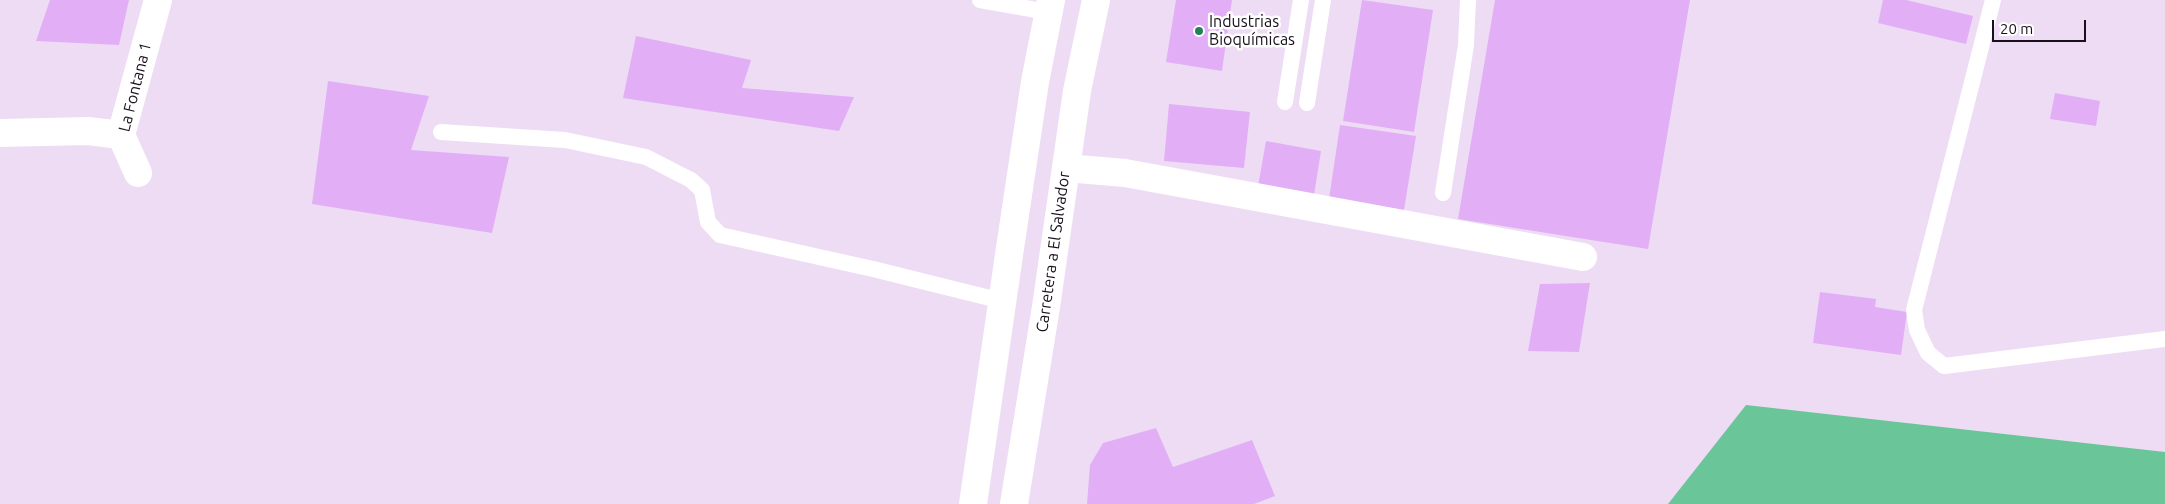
<!DOCTYPE html>
<html>
<head>
<meta charset="utf-8">
<style>
	body { margin:0 }
	#map { position:relative; width:2165px; height:504px; overflow:hidden; background:#eedcf5; font-family:Ubuntu,sans-serif }
	canvas { display:block }
	.scale { position:absolute; left:1992px; top:20px; width:94px; height:22px; box-sizing:border-box; border:2px solid #18111a; border-top:0; padding-left:6px; font-size:15px; line-height:18px; white-space:nowrap; color:#18111a; -webkit-text-stroke:4px #fff; paint-order:stroke }
</style>
</head>
<body>
<div id="map">
<canvas width="2165" height="504"></canvas>
<div class="scale">20 m</div>
</div>
<script>
const ctx = document.querySelector('canvas').getContext('2d');
ctx.lineJoin = 'round';
function fill(path, color) {
  ctx.fillStyle = color;
  ctx.fill(path, 'evenodd');
}
function toPath(rows) {
  const path = new Path2D();
  for (const r of rows) {
    path.moveTo(r[0], r[1]);
    for (let i = 2; i < r.length; i += 2) path.lineTo(r[i], r[i + 1]);
  }
  return path;
}
function strokePath(path, color, width, dash) {
  ctx.strokeStyle = color;
  ctx.lineWidth = width;
  ctx.lineCap = dash ? 'butt' : 'round';
  ctx.setLineDash(dash || []);
  ctx.stroke(path);
}
function drawText(font, color, halo, rows, align = 'center') {
  ctx.font = font + ' Ubuntu,sans-serif';
  ctx.lineWidth = 5;
  ctx.setLineDash([]);
  ctx.textBaseline = 'middle';
  ctx.strokeStyle = halo;
  ctx.fillStyle = color;
  for (const [text, x, y, turn = 0] of rows) {
    ctx.save();
    ctx.translate(x, y);
    ctx.rotate((+turn || 0) * Math.PI / 180);
    ctx.textAlign = isNaN(turn) ? turn : align;
    if (halo) ctx.strokeText(text, 0, 0);
    ctx.fillText(text, 0, 0);
    ctx.restore();
  }
}
fill(toPath([
	[1746,405,2165,452,2165,504,1668,504]
]), '#6ac699');
fill(toPath([
	[50,0,129,0,119,45,36,41],
	[1176,0,1232,0,1222,71,1166,62],
	[1362,0,1433,10,1414,132,1343,121],
	[1495,0,1690,0,1648,249,1458,219],
	[1883,0,1906,0,1973,16,1966,44,1878,23],
	[636,36,751,60,742,88,854,97,839,131,623,98],
	[328,81,429,96,411,150,509,157,492,233,312,204],
	[2055,93,2100,101,2096,126,2050,119],
	[1169,104,1250,112,1244,168,1164,161],
	[1340,125,1416,136,1404,210,1329,199],
	[1266,141,1321,151,1314,195,1258,186],
	[1590,283,1579,352,1528,351,1540,284],
	[1820,292,1876,299,1875,307,1907,312,1901,355,1813,343],
	[1156,428,1173,467,1252,440,1275,496,1254,504,1087,504,1090,465,1103,443]
]), '#e2aff6');
strokePath(toPath([
	[980,0,1048,12],
	[1993,0,1914,310,1917,330,1928,353,1944,366,2165,339],
	[1285,102,1301,0],
	[1307,103,1323,0],
	[441,132,565,140,646,157,691,180,702,190,708,222,720,235,873,269,1002,301],
	[1443,193,1466,45,1468,0]
]), '#fff', 16);
strokePath(toPath([
	[0,133,88,131,121,135],
	[1066,168,1125,173,1583,257],
	[138,173,121,135,158,0]
]), '#fff', 28);
strokePath(toPath([
	[973,504,1010,248,1035,82,1051,0],
	[1014,504,1046,307,1077,91,1096,0]
]), '#fff', 28);
for (const [x, y, r, color] of [
	[1199,31,5,"#23825a"]
]) {
  const dot = new Path2D();
  dot.arc(x, y, r, 0, 2 * Math.PI);
  ctx.fillStyle = color;
  ctx.fill(dot);
  strokePath(dot, '#fff', 2);
}
drawText('16px', '#18111a', '#fff', [
	["Industrias",1209,22],
	["Bioquímicas",1209,40]
], 'left');
drawText('16px', '#18111a', '#fff', [
	["La Fontana 1",135,87,-76],
	["Carretera a El Salvador",1053,252,-82]
]);
</script>
</body>
</html>
